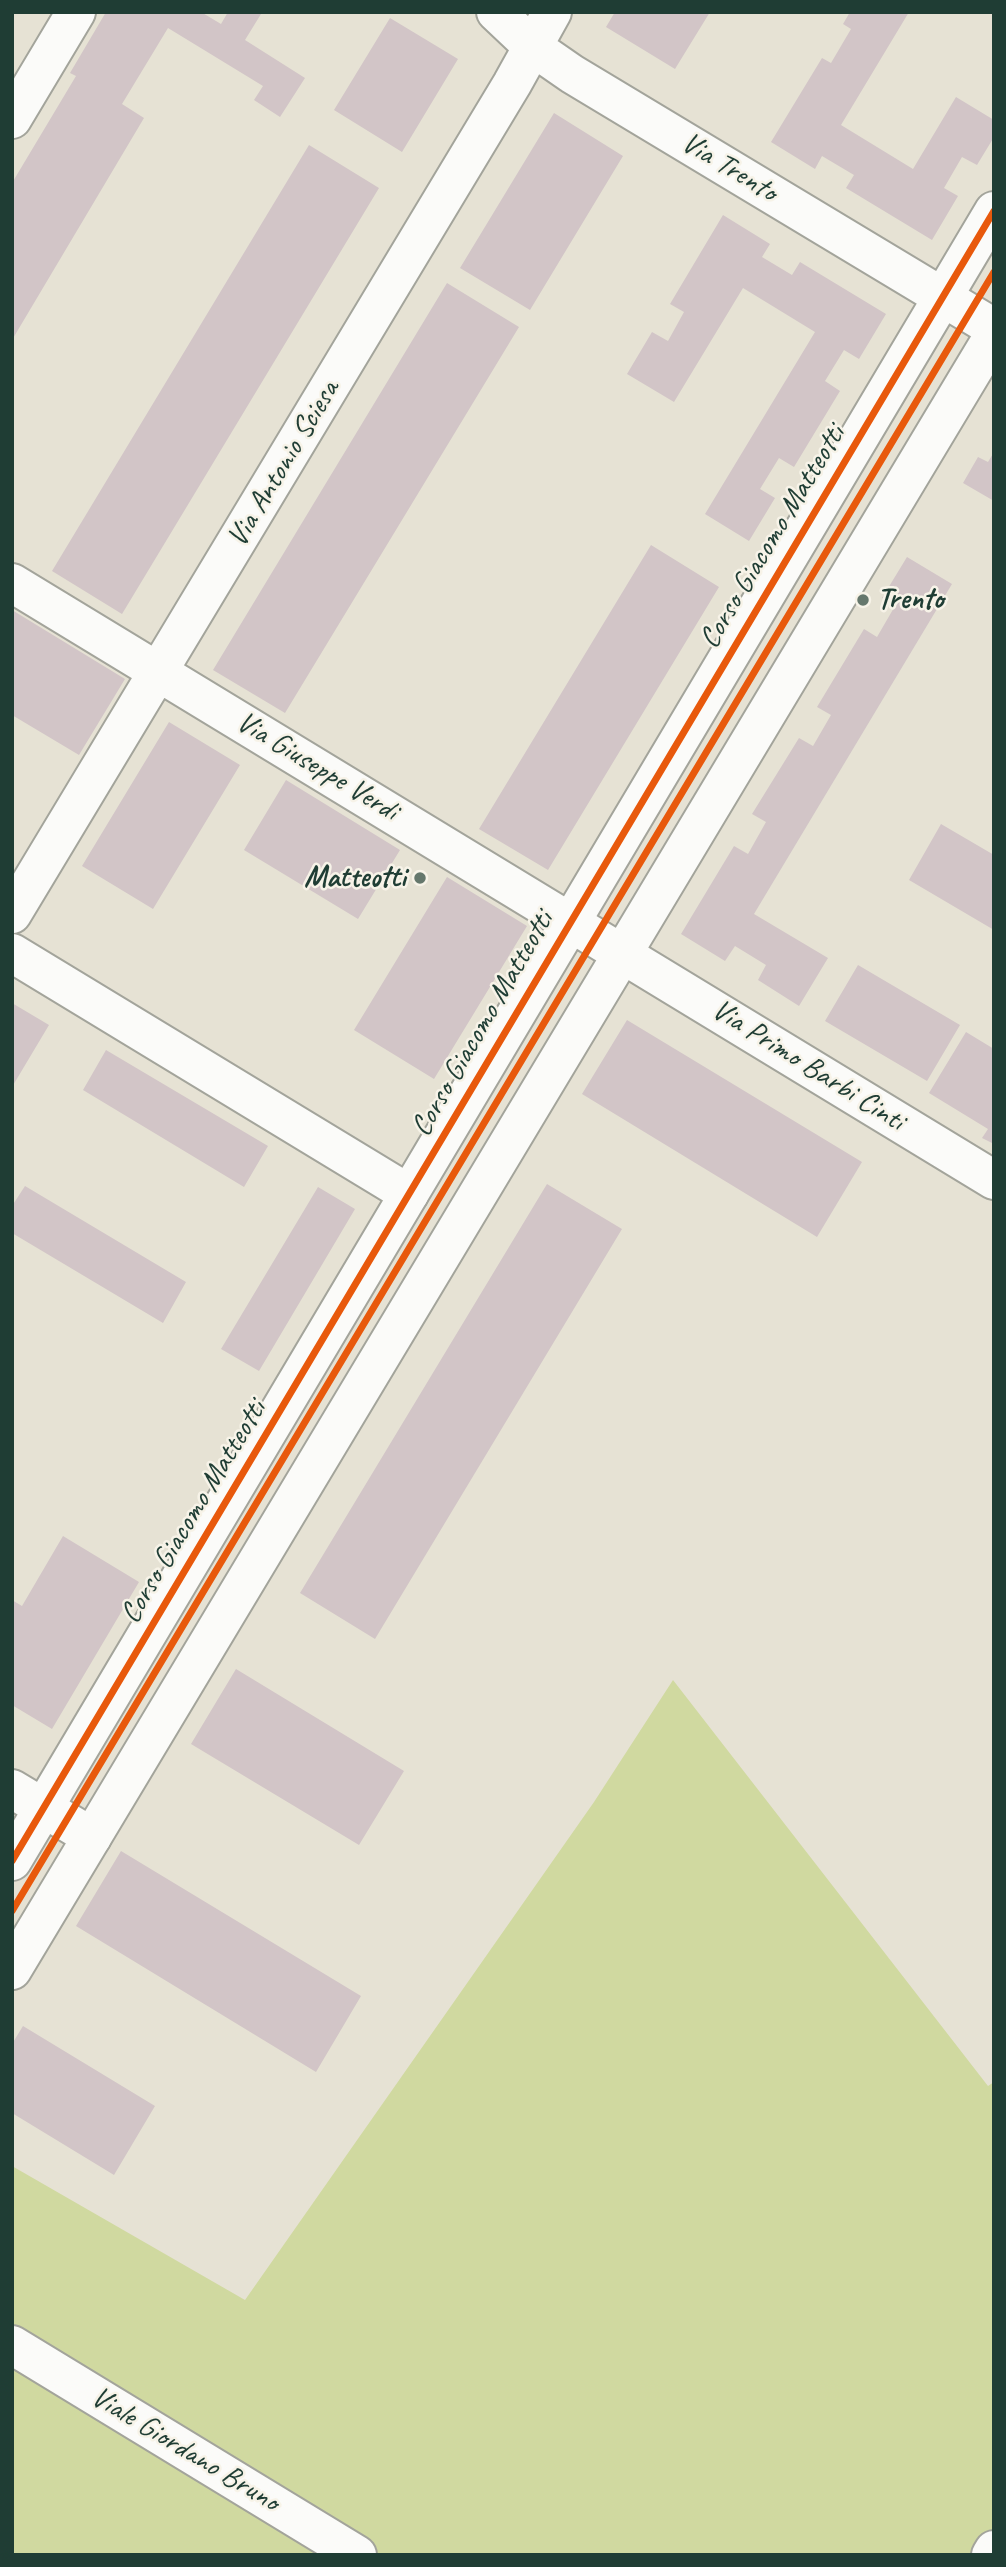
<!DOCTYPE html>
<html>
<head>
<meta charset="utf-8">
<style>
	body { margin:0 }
	#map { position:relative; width:1006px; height:2567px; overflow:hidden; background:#e6e2d4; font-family:Caveat,sans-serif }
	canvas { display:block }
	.frame { position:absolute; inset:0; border:14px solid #1f3d34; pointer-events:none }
</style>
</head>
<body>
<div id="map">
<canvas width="1006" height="2567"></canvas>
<div class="frame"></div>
</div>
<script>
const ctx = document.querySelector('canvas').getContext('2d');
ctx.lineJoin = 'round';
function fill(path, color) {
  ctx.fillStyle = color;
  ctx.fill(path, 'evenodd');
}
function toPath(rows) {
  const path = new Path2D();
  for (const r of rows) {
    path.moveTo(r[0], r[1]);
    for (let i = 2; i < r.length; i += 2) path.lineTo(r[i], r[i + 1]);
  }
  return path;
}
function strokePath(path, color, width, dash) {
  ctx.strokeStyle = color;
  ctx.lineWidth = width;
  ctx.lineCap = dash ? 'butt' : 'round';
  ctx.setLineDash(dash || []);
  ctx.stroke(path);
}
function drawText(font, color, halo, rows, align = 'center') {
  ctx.font = font + ' Caveat,sans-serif';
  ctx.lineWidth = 5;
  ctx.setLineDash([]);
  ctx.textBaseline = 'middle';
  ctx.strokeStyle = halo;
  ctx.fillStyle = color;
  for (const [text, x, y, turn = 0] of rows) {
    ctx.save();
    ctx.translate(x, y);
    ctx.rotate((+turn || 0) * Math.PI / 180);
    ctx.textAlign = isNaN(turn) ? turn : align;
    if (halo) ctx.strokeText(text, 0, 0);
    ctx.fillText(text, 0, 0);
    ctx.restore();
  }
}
fill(toPath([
	[673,1680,988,2086,994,2082,994,2555,12,2555,12,2166,245,2300,594,1802]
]), '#d0d9a0');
fill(toPath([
	[106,12,201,12,221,24,228,12,258,12,261,14,245,40,305,78,280,117,254,100,263,86,168,28,122,104,144,118,12,340,12,183,76,76,70,73],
	[615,12,710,12,675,69,606,27],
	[850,12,909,12,841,125,913,169,956,97,994,120,994,137,977,165,962,157,944,188,958,196,932,240,846,188,854,175,822,156,815,169,771,142,822,58,831,63,851,29,843,24],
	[390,18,458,59,402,152,334,110],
	[554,113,623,156,530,310,460,268],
	[309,145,379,188,122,614,52,571],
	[723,215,770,244,762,257,792,275,800,262,886,314,859,359,844,350,825,381,840,391,794,467,779,458,760,489,775,498,749,541,705,514,815,332,743,288,674,402,627,374,652,332,668,341,684,312,670,304],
	[447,283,519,327,285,713,213,670],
	[994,452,994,501,963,483,978,457,988,462],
	[651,545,719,587,548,870,479,829],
	[907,557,952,584,754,914,828,958,799,1006,758,980,766,965,735,946,725,961,681,934,734,846,748,854,766,822,752,814,799,738,813,746,831,715,817,707,864,629,877,637,895,606,882,598],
	[12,610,125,679,79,755,12,715],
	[169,722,240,765,153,909,82,866],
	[286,780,400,850,358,919,244,850],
	[941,824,994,855,994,930,909,880],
	[447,877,527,926,434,1079,354,1030],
	[858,965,960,1025,927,1081,825,1021],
	[12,1003,49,1025,12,1087],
	[627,1020,862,1162,817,1237,582,1094],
	[966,1032,994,1049,994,1144,982,1138,988,1129,929,1093],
	[106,1050,268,1146,244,1187,83,1090],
	[547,1184,622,1229,375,1639,300,1593],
	[25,1186,186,1282,163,1323,12,1233,12,1206],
	[318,1187,355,1209,259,1371,221,1349],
	[63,1536,139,1582,52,1729,12,1705,12,1600,22,1606],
	[236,1669,404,1771,359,1845,191,1744],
	[121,1851,361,1996,316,2072,76,1926],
	[23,2026,155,2106,114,2175,12,2113,12,2044]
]), '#d2c5c7');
const minor = toPath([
	[496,12,533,47,572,74,994,328],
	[12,119,76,12],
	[12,583,994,1180],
	[12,914,512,84,552,12],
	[12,953,409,1194],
	[12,1789,92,1837],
	[12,2345,357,2555],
	[991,2555,994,2550]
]);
const tertiary = toPath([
	[12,1861,994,211],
	[12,1970,994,335]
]);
strokePath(minor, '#a3a49b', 42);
strokePath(tertiary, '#a3a49b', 42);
strokePath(minor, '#fbfbf9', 38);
strokePath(tertiary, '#fbfbf9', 38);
strokePath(toPath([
	[12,1861,994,211],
	[12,1911,994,272]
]), '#e8590c', 7);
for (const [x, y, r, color] of [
	[863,600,7,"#65776c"],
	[420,878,7,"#65776c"]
]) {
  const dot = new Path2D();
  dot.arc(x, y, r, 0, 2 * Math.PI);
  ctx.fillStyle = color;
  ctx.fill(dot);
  strokePath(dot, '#f7f3e8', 2.5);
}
drawText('30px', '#1f3d34', '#f7f3e8', [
	["Via Trento",729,168,31],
	["Via Antonio Sciesa",284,464,-59],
	["Corso Giacomo Matteotti",773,537,-59],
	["Via Giuseppe Verdi",317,767,31],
	["Corso Giacomo Matteotti",483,1024,-60],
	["Via Primo Barbi Cinti",808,1066,32],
	["Corso Giacomo Matteotti",194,1512,-59],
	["Viale Giordano Bruno",185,2450,31]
]);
drawText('bold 30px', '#1f3d34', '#f7f3e8', [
	["Trento",877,600],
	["Matteotti",406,878,"right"]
], 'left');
</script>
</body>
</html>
